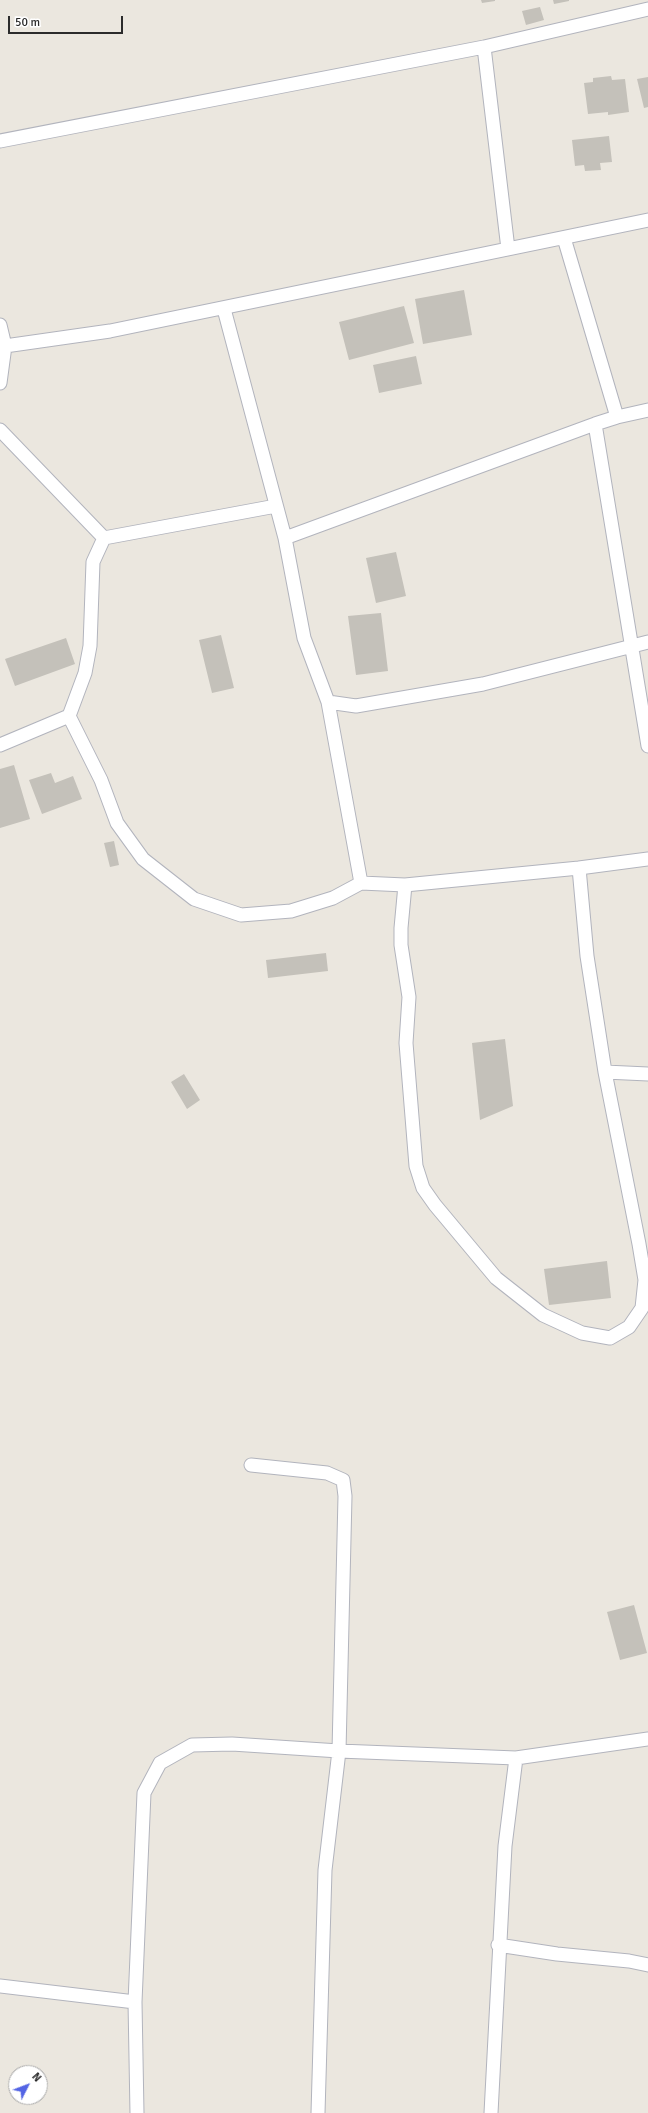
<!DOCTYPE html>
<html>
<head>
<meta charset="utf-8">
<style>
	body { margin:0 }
	#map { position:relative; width:648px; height:2113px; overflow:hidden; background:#ebe7df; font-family:Signika,sans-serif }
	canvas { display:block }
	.north { position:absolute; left:8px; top:2065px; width:40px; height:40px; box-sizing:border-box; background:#fff; border:1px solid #aaa; border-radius:50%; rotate:48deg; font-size:11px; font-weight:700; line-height:16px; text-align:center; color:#2b2b2b }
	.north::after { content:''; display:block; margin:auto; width:14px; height:18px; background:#5364e4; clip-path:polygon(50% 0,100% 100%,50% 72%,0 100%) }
	.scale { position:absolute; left:8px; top:16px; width:115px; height:18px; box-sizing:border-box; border:2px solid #2b2b2b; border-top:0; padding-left:5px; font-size:12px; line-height:14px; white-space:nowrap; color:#2b2b2b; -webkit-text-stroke:3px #fff; paint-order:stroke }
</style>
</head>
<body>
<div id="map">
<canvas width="648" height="2113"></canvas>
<div class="north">N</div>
<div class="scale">50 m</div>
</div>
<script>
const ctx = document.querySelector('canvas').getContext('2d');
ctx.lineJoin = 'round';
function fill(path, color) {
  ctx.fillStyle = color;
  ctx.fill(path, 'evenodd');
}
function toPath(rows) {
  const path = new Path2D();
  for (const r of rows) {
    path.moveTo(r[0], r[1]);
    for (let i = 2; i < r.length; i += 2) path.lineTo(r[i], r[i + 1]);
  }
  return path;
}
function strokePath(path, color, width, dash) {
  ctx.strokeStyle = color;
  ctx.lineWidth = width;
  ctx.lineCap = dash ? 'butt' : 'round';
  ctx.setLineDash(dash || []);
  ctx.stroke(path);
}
fill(toPath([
	[481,0,495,0,495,1,482,3],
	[553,0,569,0,569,1,554,4],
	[540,7,544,20,526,25,522,11],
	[611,76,612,80,625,79,629,112,608,115,608,112,588,114,584,83,593,82,593,78],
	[648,77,648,107,644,108,637,79],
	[609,136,612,162,600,163,601,170,585,171,584,165,575,166,572,140],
	[464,290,472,335,423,344,415,299],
	[404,306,414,343,349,360,339,322],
	[416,356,422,384,379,393,373,365],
	[396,552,406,596,376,603,366,558],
	[381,613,388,671,356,675,348,616],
	[221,635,234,688,212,693,199,640],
	[66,638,75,664,15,686,5,659],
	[14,765,30,819,0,828,0,769],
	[51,773,55,783,73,776,82,799,42,814,29,780],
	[114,841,119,865,110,867,104,843],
	[326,953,328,971,268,978,266,960],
	[505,1039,513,1106,480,1120,472,1043],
	[184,1074,200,1100,187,1109,171,1082],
	[607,1261,611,1298,549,1305,544,1269],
	[634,1605,647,1653,620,1660,607,1612]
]), '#c4c1ba');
const minor = toPath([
	[484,47,508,249],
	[0,141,484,47,648,9],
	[564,238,617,417],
	[224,309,285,538,304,638,328,702,356,706,483,684,648,642],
	[0,325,5,346,0,383],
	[5,346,110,331,648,220],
	[595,424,648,746],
	[0,430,104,538,276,506],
	[285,538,595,424,617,417,648,410],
	[328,702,361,883,405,885,579,868],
	[69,716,85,673,90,646,93,562,104,538],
	[0,745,69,716,101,780,117,823,143,859,194,899,241,915,291,911,333,898,361,883],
	[405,885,401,928,401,945,409,997,406,1043,416,1166,423,1188,435,1205,496,1278,543,1315,582,1333,610,1338,629,1327,642,1308,645,1280,639,1244,605,1072,587,956,579,868,648,859],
	[605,1072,648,1074],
	[251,1465,327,1473,343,1480,345,1496,339,1751,325,1870,318,2113],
	[498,1945,557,1954,629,1961,648,1965],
	[0,1986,135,2002],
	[137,2113,135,2002,144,1793,160,1763,192,1745,232,1744,339,1751,516,1758,648,1739],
	[491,2113,505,1846,516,1758]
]);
strokePath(minor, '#b2b4bd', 15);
strokePath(minor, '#fff', 13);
</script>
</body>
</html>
